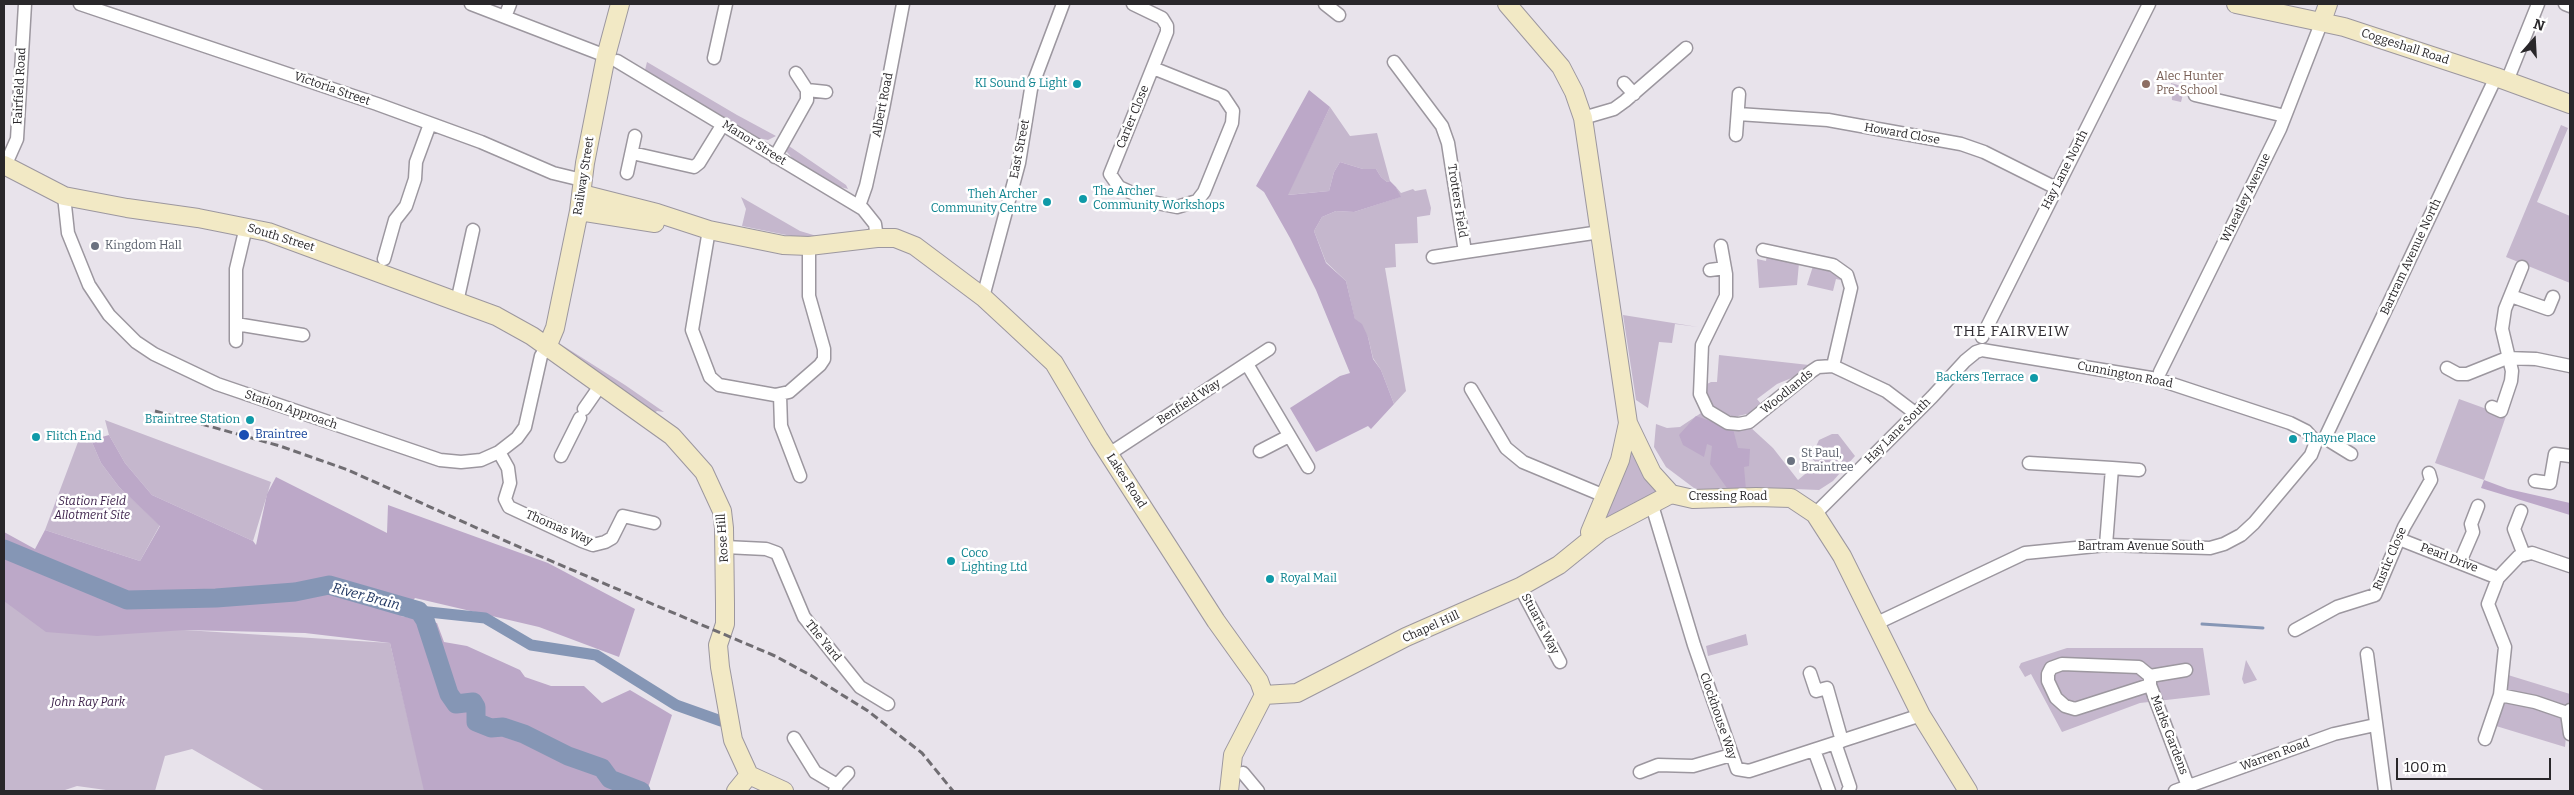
<!DOCTYPE html>
<html>
<head>
<meta charset="utf-8">
<style>
	body { margin:0 }
	#map { position:relative; width:2574px; height:795px; overflow:hidden; background:#e8e3eb; font-family:Bitter,serif }
	canvas { display:block }
	.frame { position:absolute; inset:0; border:5px solid #29272a; pointer-events:none }
	.north { position:absolute; left:2509px; top:15px; width:50px; height:50px; -webkit-text-stroke:4px #fff; paint-order:stroke; rotate:19deg; font-size:14px; font-weight:700; line-height:20px; text-align:center; color:#29272a }
	.north::after { content:''; display:block; margin:auto; width:18px; height:22px; background:#29272a; clip-path:polygon(50% 0,100% 100%,50% 72%,0 100%) }
	.scale { position:absolute; left:2396px; top:758px; width:155px; height:22px; box-sizing:border-box; border:2px solid #29272a; border-top:0; padding-left:6px; font-size:15px; line-height:18px; white-space:nowrap; color:#29272a; -webkit-text-stroke:4px #fff; paint-order:stroke }
</style>
</head>
<body>
<div id="map">
<canvas width="2574" height="795"></canvas>
<div class="frame"></div>
<div class="north">N</div>
<div class="scale">100 m</div>
</div>
<script>
const ctx = document.querySelector('canvas').getContext('2d');
ctx.lineJoin = 'round';
function fill(path, color) {
  ctx.fillStyle = color;
  ctx.fill(path, 'evenodd');
}
function toPath(rows) {
  const path = new Path2D();
  for (const r of rows) {
    path.moveTo(r[0], r[1]);
    for (let i = 2; i < r.length; i += 2) path.lineTo(r[i], r[i + 1]);
  }
  return path;
}
function strokePath(path, color, width, dash) {
  ctx.strokeStyle = color;
  ctx.lineWidth = width;
  ctx.lineCap = dash ? 'butt' : 'round';
  ctx.setLineDash(dash || []);
  ctx.stroke(path);
}
function drawText(font, color, halo, rows, align = 'center') {
  ctx.font = font + ' Bitter,serif';
  ctx.lineWidth = 5;
  ctx.setLineDash([]);
  ctx.textBaseline = 'middle';
  ctx.strokeStyle = halo;
  ctx.fillStyle = color;
  for (const [text, x, y, turn = 0] of rows) {
    ctx.save();
    ctx.translate(x, y);
    ctx.rotate((+turn || 0) * Math.PI / 180);
    ctx.textAlign = isNaN(turn) ? turn : align;
    if (halo) ctx.strokeText(text, 0, 0);
    ctx.fillText(text, 0, 0);
    ctx.restore();
  }
}
fill(toPath([
	[647,62,737,115,776,136,768,140,758,138,645,70],
	[2171,83,2185,87,2181,102,2172,100],
	[1330,107,1350,136,1377,133,1390,181,1387,182,1381,177,1376,169,1363,169,1340,162,1334,172,1329,191,1287,195],
	[2561,125,2568,128,2537,202,2570,216,2570,283,2506,257],
	[786,144,846,185,848,189,836,186,794,160,786,151],
	[1396,187,1401,193,1413,189,1415,191,1426,189,1431,208,1430,215,1417,217,1418,243,1395,244,1396,267,1385,268,1406,391,1394,404,1381,370,1373,358,1368,337,1355,320,1346,281,1326,262,1314,231,1322,217,1336,211,1354,212,1400,197],
	[741,197,800,231,820,237,806,239,742,226,746,209],
	[1767,254,1799,263,1797,285,1759,288,1757,259,1766,261],
	[1813,266,1836,270,1845,281,1836,279,1833,291,1807,285],
	[1623,315,1698,327,1675,324,1672,343,1659,342,1648,408,1636,400],
	[562,345,625,385,664,412,657,411,653,414],
	[1719,355,1809,365,1794,377,1777,384,1757,399,1762,405,1751,413,1734,417,1715,410,1706,398,1705,385,1711,382,1717,382],
	[2459,399,2506,416,2484,480,2435,463],
	[1701,413,1726,427,1749,426,1773,448,1798,480,1817,464,1811,457,1819,440,1832,434,1838,434,1855,456,1833,481,1819,490,1794,489,1792,495,1766,487,1756,490,1711,493,1694,488,1666,467,1654,447,1656,424,1667,428,1680,427],
	[105,420,271,482,253,541,152,495,125,463,109,435],
	[1630,439,1645,475,1658,493,1610,520,1602,520],
	[91,440,101,463,119,487,160,525,140,561,45,530,78,442],
	[4,567,122,626,390,643,425,791,265,791,192,749,165,756,155,791,113,791,77,786,62,791,4,791],
	[1746,634,1748,645,1708,656,1706,646],
	[2067,648,2203,648,2210,695,2140,703,2062,732,2031,674,2025,677,2019,667,2021,663],
	[2246,660,2257,680,2244,684,2242,679],
	[2508,675,2570,694,2565,747,2496,726]
]), '#c5b7cd');
fill(toPath([
	[1309,90,1330,107,1288,195,1329,191,1334,172,1340,162,1363,169,1376,169,1381,177,1387,182,1390,181,1396,187,1401,197,1354,212,1336,211,1322,217,1314,231,1326,263,1346,281,1355,319,1362,324,1368,337,1373,359,1381,370,1394,404,1371,429,1368,426,1316,452,1290,408,1340,376,1350,373,1316,290,1290,238,1264,192,1256,186],
	[1696,416,1733,429,1738,448,1750,449,1749,466,1744,467,1746,490,1729,491,1710,464,1712,446,1707,444,1704,457,1683,445,1679,435],
	[109,435,125,463,152,495,253,541,256,545,267,494,276,477,387,533,388,505,548,563,635,609,619,657,539,627,415,598,401,616,437,623,444,642,467,646,520,670,525,677,551,686,584,686,602,703,630,690,672,715,647,791,424,791,390,643,305,633,185,630,97,636,46,632,4,601,4,532,35,549,45,530,140,561,160,526,119,487,101,463,91,440],
	[2484,480,2508,489,2570,503,2570,515,2481,488]
]), '#bca8c8');
strokePath(toPath([
	[2202,624,2263,628]
]), '#8596b5', 3);
strokePath(toPath([
	[419,611,485,618,531,645,596,655,676,705,721,721]
]), '#8596b5', 11);
strokePath(toPath([
	[4,549,127,600,216,598,295,592,329,585,419,611,425,620,449,694,456,704,473,702,476,707,476,722,491,728,503,727,524,734,568,756,602,768,610,779,641,791]
]), '#8596b5', 19);
const street = toPath([
	[80,4,377,104,481,142,553,173,582,180],
	[471,4,606,56],
	[1133,4,1162,18,1167,26,1167,32,1110,174,1119,187,1152,202,1177,207,1197,201,1204,192,1232,123,1233,111,1223,96,1153,68],
	[1325,4,1339,15],
	[2565,4,2570,6],
	[505,17,510,4],
	[714,58,726,4],
	[617,61,863,209,875,224,877,238],
	[1394,62,1442,126,1448,143,1465,252,1600,232],
	[2507,81,2538,4],
	[1624,83,1634,94],
	[807,90,826,92],
	[2195,95,2285,116],
	[1738,114,1828,120,1961,144,1984,152,2056,188],
	[1583,118,1614,109,1625,101,1686,48],
	[1736,135,1739,94],
	[632,153,694,167,699,163,723,124],
	[775,157,807,100,807,90,796,73],
	[5,166,17,139,25,4],
	[627,173,635,136],
	[64,196,68,233,89,285,109,315,136,342,154,354,217,384,440,460,461,462,481,460,499,452,517,438,525,427,541,356,547,347],
	[859,206,866,186,883,109,903,4],
	[709,230,692,330,710,377,719,385,775,395,789,392,820,365,824,359,824,349,809,296,809,246],
	[1721,246,1726,274,1726,296,1702,345,1700,394,1708,411,1728,423,1739,424,1749,422,1812,371,1818,367,1833,366,1886,391,1915,413],
	[1763,250,1833,265,1847,275,1851,288,1833,366],
	[1433,257,1465,252],
	[384,259,395,220,406,206,415,179,416,162,430,124],
	[1710,270,1725,268],
	[2511,296,2548,309,2553,297],
	[983,297,1019,163,1031,89,1063,4],
	[457,302,473,230],
	[236,324,303,335],
	[1982,337,2149,4],
	[236,341,236,269,246,227],
	[1247,364,1308,467],
	[2447,368,2458,374,2467,374,2507,358,2536,359,2570,366],
	[2160,372,2280,129,2322,21],
	[1471,389,1506,448,1523,462,1607,497],
	[780,395,781,426,800,476],
	[2492,407,2501,411,2511,381,2512,371,2502,329,2505,309,2522,267],
	[584,409,600,386],
	[1260,451,1289,436],
	[499,452,508,468,510,483,505,499,509,507,582,541,593,545,605,542,612,538,623,516,654,523],
	[1109,454,1269,349],
	[2351,454,2325,438,2496,77],
	[561,456,580,418],
	[2029,463,2112,468,2106,545],
	[2112,468,2139,470],
	[2535,481,2550,483,2555,454,2570,456],
	[1650,507,1654,512,1694,645,1737,769,1749,771,1921,715],
	[2521,511,2514,529,2524,555],
	[1815,514,1932,397,1965,361,1976,352,1982,350,2157,379,2290,423,2306,431,2316,442,2311,455,2254,523,2241,535,2224,544,2210,548,2106,545,2025,553,1875,624],
	[2399,539,2498,578],
	[725,547,766,549,777,553,804,617,860,687,888,704],
	[2460,562,2473,532,2471,524,2478,506],
	[1520,587,1560,662],
	[2295,630,2337,607,2375,595,2404,527,2431,480,2429,473],
	[2367,654,2385,791],
	[1810,673,1816,691,1827,688,1842,741],
	[2150,676,2186,670],
	[2150,685,2075,709,2065,706,2056,698,2048,681,2048,674,2051,668,2062,664,2139,667,2150,676,2150,685,2188,786],
	[2500,695,2535,702,2567,713],
	[2570,710,2567,713,2570,734],
	[794,738,815,772,837,785,835,791],
	[2485,739,2500,695,2505,647,2488,604,2498,578,2519,556,2532,553,2570,566],
	[1835,743,1850,787,1848,791],
	[1814,750,1829,791],
	[1640,772,1658,765,1693,766,1731,755],
	[1243,773,1258,791],
	[837,785,848,773],
	[2175,791,2334,734,2375,725]
]);
const secondary = toPath([
	[1507,4,1561,67,1574,92,1583,118,1628,423,1652,473,1671,494,1693,499,1756,497,1791,498,1815,514,1842,556,1921,715,1968,791],
	[2236,4,2344,27,2496,77,2570,104],
	[2322,21,2328,4],
	[4,165,64,196,127,208,198,218,268,232,496,316,532,336,672,436,704,472,722,511,724,528,725,604,725,624,718,645,720,667,733,740,749,775],
	[582,194,657,213,709,230,783,245,809,246,877,238,895,238,915,246,983,297,1010,322,1054,363,1099,439,1216,621,1259,681,1264,695,1233,755,1229,791],
	[579,211,655,223],
	[547,347,555,328,579,211,585,163,606,56,620,4],
	[1591,539,1590,532,1620,460,1628,423],
	[1264,695,1297,693,1406,637,1520,587,1559,565,1601,531,1671,494],
	[749,775,784,791],
	[736,791,749,775]
]);
strokePath(street, '#9c979f', 15);
strokePath(secondary, '#9c979f', 20);
strokePath(street, '#fff', 12);
strokePath(secondary, '#f2e9c5', 18);
strokePath(toPath([
	[155,411,280,446,348,470,537,555,775,656,812,676,868,711,922,753,953,791]
]), '#706d72', 3, [8, 4]);
for (const [x, y, r, color] of [
	[1077,84,5,"#0f9aa8"],
	[2146,84,5,"#8d6e63"],
	[1083,199,5,"#0f9aa8"],
	[1047,202,5,"#0f9aa8"],
	[95,246,5,"#6b7280"],
	[2034,378,5,"#0f9aa8"],
	[250,420,5,"#0f9aa8"],
	[244,435,6,"#1a4fb4"],
	[36,437,5,"#0f9aa8"],
	[2293,439,5,"#0f9aa8"],
	[1791,461,5,"#6b7280"],
	[951,561,5,"#0f9aa8"],
	[1270,579,5,"#0f9aa8"]
]) {
  const dot = new Path2D();
  dot.arc(x, y, r, 0, 2 * Math.PI);
  ctx.fillStyle = color;
  ctx.fill(dot);
  strokePath(dot, '#fff', 2);
}
drawText('12px', '#29272a', '#fff', [
	["Coggeshall Road",2405,47,18],
	["Fairfield Road",20,86,-87],
	["Victoria Street",332,89,19],
	["Albert Road",883,105,-79],
	["Carier Close",1133,117,-68],
	["Howard Close",1902,134,10],
	["Manor Street",754,143,32],
	["East Street",1020,149,-79],
	["Hay Lane North",2065,170,-63],
	["Railway Street",584,176,-81],
	["Wheatley Avenue",2246,198,-64],
	["Trotters Field",1457,201,81],
	["South Street",281,238,17],
	["Bartram Avenue North",2411,257,-65],
	["Cunnington Road",2125,375,11],
	["Woodlands",1787,392,-39],
	["Benfield Way",1189,402,-33],
	["Station Approach",291,410,19],
	["Hay Lane South",1898,431,-45],
	["Lakes Road",1126,481,57],
	["Cressing Road",1728,497],
	["Thomas Way",559,528,23],
	["Rose Hill",723,538,-94],
	["Bartram Avenue South",2141,547],
	["Pearl Drive",2449,558,21],
	["Rustic Close",2390,559,-67],
	["Stuarts Way",1540,624,62],
	["Chapel Hill",1431,627,-24],
	["The Yard",823,641,51],
	["Clockhouse Way",1718,716,71],
	["Marks Gardens",2169,735,69],
	["Warren Road",2275,755,-20]
]);
drawText('12px', '#785e54', '#fff', [
	["Alec Hunter",2156,77],
	["Pre-School",2156,91]
], 'left');
drawText('12px', '#0d838f', '#fff', [
	["KI Sound & Light",1067,84,"right"],
	["The Archer",1093,192],
	["Community Workshops",1093,206],
	["Theh Archer",1037,195,"right"],
	["Community Centre",1037,209,"right"],
	["Backers Terrace",2024,378,"right"],
	["Braintree Station",240,420,"right"],
	["Flitch End",46,437],
	["Thayne Place",2303,439],
	["Coco",961,554],
	["Lighting Ltd",961,568],
	["Royal Mail",1280,579]
], 'left');
drawText('12px', '#5b616d', '#fff', [
	["Kingdom Hall",105,246],
	["St Paul,",1801,454],
	["Braintree",1801,468]
], 'left');
drawText('12px', '#164399', '#fff', [
	["Braintree",255,435]
], 'left');
drawText('italic 12px', '#391d47', '#fff', [
	["Station Field",92,502],
	["Allotment Site",92,516],
	["John Ray Park",88,703]
]);
drawText('italic 14px', '#223863', '#fff', [
	["River Brain",366,597,15]
]);
ctx.letterSpacing = '1px';
drawText('15px', '#2f2b31', '#fff', [
	["THE FAIRVEIW",2012,332]
]);
ctx.letterSpacing = '0px';
</script>
</body>
</html>
